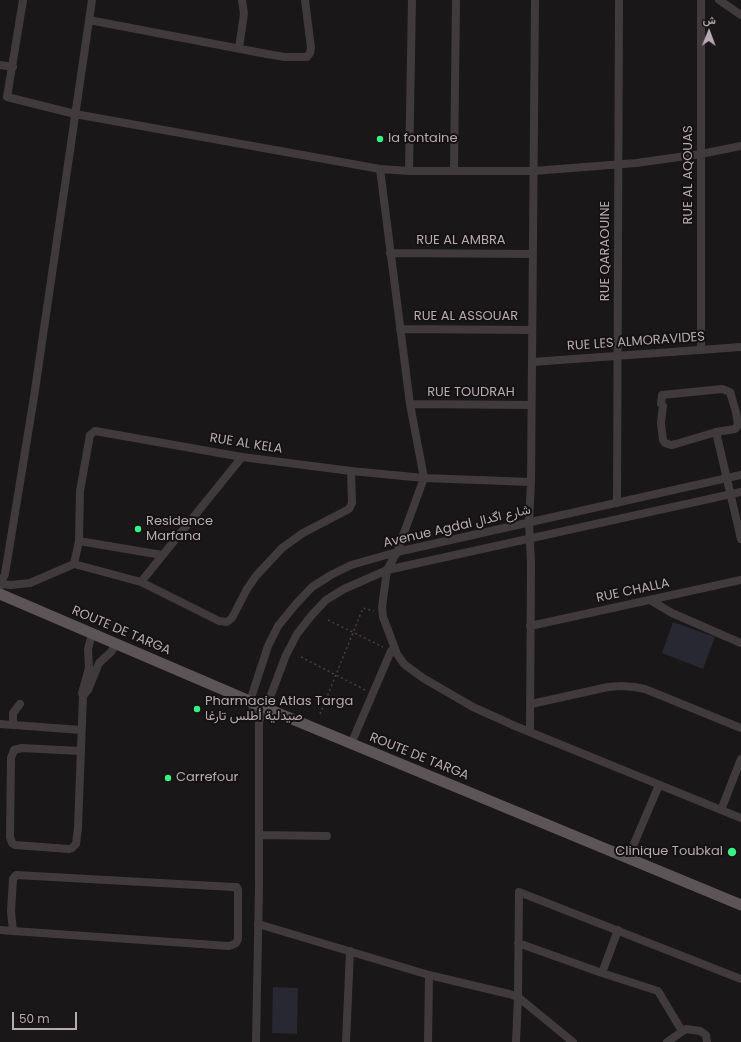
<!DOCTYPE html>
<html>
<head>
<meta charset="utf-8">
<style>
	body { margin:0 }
	#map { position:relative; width:741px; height:1042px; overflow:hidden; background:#191718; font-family:Poppins,Vazirmatn,sans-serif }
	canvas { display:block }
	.north { position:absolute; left:689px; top:12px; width:40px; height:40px; -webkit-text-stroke:3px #141213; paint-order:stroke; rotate:1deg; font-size:11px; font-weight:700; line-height:16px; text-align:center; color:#b9a9b2 }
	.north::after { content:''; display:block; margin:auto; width:14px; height:18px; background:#b9a9b2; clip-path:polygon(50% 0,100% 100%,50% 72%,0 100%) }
	.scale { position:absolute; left:12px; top:1012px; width:65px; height:18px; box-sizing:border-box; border:2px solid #b9a9b2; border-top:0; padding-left:5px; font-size:12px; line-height:14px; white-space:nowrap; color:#b9a9b2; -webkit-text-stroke:3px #141213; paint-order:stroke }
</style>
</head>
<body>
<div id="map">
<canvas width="741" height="1042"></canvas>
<div class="north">ش</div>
<div class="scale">50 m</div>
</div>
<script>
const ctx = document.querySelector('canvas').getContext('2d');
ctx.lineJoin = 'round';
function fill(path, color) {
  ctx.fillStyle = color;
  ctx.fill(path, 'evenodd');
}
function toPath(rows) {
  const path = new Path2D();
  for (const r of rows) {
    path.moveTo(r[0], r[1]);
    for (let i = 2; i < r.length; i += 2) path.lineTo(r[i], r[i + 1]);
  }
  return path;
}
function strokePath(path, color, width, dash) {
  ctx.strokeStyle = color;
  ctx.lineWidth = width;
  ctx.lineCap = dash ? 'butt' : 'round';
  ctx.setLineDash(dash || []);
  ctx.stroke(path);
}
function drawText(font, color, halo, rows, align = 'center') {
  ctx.font = font + ' Poppins,Vazirmatn,sans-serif';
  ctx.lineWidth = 4;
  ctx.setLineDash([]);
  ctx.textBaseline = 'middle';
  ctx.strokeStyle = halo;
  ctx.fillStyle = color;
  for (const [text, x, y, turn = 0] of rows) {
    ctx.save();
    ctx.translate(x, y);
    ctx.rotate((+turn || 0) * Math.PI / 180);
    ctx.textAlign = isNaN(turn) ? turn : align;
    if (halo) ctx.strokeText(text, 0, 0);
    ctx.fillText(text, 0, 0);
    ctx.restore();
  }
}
fill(toPath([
	[673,622,715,637,703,669,662,653],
	[273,987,298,988,297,1034,272,1033]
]), '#272831');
strokePath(toPath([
	[328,620,383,647],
	[301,657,365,690],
	[320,714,363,608,374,611]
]), '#474044', 1.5, [2, 3]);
strokePath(toPath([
	[23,0,7,97,75,114,380,169,409,171,533,171,636,163,701,154,741,146],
	[701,0,701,349],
	[719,0,741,15],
	[89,20,267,54,285,57,307,57,310,53,311,48,305,0],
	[239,48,244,14,242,0],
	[0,65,13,67],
	[380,169,410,404,424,478,397,552,387,570,382,607,383,617,397,654,404,664,423,678,473,707,515,726,741,818],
	[409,171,412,0],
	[454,171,456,0],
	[390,253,532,254],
	[400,329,532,330],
	[532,362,741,347],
	[722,389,730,392,736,412,738,425,735,429,716,432,676,444,671,445,665,443,663,440,661,423,663,406,661,404,662,395,722,389],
	[410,404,531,405],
	[716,432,741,539],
	[617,503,619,0],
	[79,541,162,555],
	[74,564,79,541,80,491,90,435,95,431,242,457,351,471,424,478,531,482],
	[141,582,242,457],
	[1,584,11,585,30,583,74,564,141,582,219,621,227,622,232,618,247,589,256,576,282,548,303,533,349,509,352,503,351,471],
	[0,586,5,574,34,397,92,0],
	[650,600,672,613,741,643],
	[530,626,741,580],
	[83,696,88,690,99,663,111,652,116,644],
	[531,704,608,687,621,686,634,687,645,689,741,728],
	[259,721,250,701,268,646,278,626,296,604,312,587,331,575,351,565,397,552,741,475],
	[0,724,81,730],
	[13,724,13,713,20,704],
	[530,732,531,563,529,522,531,482,535,0],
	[351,744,391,651],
	[80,751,22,748,14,750,11,758,10,837,12,843,15,845,69,849,72,848,76,844,78,828,83,696,82,693,89,668,88,649,92,634],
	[721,810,741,759],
	[259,835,327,836],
	[628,858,659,785],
	[258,924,429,975,509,994,518,997,516,1042],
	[0,930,13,931,229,946,232,945,236,943,238,939,238,890,237,887,233,887,16,875,13,879,11,911,13,931],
	[518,943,602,973,618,930],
	[602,973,658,991,682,1031],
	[256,1042,259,887,259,721,266,708,286,655,297,634,311,616,326,600,344,589,387,570,741,492],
	[346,1042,350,951],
	[428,1042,429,975],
	[573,1042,518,997,519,892,741,979],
	[667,1042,686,1029,700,1031,706,1035,707,1042]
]), '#403a3d', 8);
strokePath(toPath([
	[0,594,280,714,741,905]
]), '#5d5458', 11);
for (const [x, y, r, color] of [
	[380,139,4,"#36f284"],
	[138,529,4,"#36f284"],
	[197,709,4,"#36f284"],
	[168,778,4,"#36f284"],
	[732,852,5,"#36f284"]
]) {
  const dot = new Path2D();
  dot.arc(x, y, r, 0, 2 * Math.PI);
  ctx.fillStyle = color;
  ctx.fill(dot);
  strokePath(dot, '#141213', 1.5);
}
drawText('13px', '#b9a9b2', '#141213', [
	["la fontaine",388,139],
	["Residence",146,522],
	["Marfana",146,537],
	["Pharmacie Atlas Targa",205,702],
	["صيدلية أطلس تارغا",205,717],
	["Carrefour",176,778],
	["Clinique Toubkal",723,852,"right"]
], 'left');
drawText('13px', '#b9a9b2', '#141213', [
	["RUE AL AQOUAS",689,175,-90],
	["RUE AL AMBRA",461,241],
	["RUE QARAOUINE",606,251,-90],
	["RUE AL ASSOUAR",466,317],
	["RUE LES ALMORAVIDES",636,342,-4],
	["RUE TOUDRAH",471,393],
	["RUE AL KELA",246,444,9],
	["Avenue Agdal شارع اگدال",457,527,-13],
	["RUE CHALLA",633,591,-12],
	["ROUTE DE TARGA",121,631,23],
	["ROUTE DE TARGA",419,757,22]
]);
</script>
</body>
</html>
